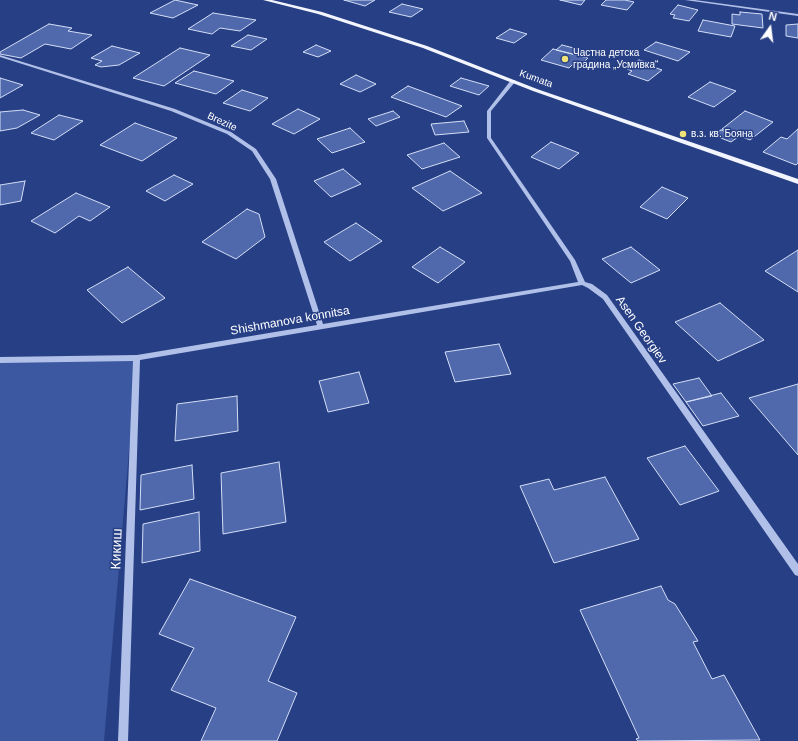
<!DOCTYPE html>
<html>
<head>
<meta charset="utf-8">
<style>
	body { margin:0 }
	#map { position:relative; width:798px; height:741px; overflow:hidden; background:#273f85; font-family:Arial,sans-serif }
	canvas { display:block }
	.north { position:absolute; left:750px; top:8px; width:40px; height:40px; -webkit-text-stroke:3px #273f85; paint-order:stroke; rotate:14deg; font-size:11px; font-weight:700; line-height:16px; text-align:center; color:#fff }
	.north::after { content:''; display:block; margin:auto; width:14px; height:18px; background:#fff; clip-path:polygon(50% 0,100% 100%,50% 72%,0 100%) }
</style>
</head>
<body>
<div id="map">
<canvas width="798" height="741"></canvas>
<div class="north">N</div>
</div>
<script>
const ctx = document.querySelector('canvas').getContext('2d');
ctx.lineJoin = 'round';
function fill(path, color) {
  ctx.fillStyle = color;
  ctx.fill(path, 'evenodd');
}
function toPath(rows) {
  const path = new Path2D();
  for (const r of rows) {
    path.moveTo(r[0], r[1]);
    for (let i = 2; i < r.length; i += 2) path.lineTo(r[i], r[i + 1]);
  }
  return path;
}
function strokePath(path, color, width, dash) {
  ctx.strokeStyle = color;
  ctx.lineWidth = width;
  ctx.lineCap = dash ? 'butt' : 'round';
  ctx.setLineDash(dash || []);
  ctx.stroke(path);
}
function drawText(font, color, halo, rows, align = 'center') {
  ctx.font = font + ' Arial,sans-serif';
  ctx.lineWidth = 3;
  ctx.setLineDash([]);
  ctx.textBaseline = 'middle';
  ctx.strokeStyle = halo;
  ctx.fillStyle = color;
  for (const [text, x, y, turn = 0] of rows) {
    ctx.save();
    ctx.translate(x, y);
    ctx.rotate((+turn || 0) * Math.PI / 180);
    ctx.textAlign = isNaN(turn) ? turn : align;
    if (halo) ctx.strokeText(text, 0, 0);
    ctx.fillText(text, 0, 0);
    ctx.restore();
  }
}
fill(toPath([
	[137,358,104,741,0,741,0,361]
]), '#3b58a1');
const building = toPath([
	[175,0,198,5,173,18,150,13,175,0],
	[344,0,375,0,365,6,344,0],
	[560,0,585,0,581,5,560,0],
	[606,0,625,0,634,2,627,10,601,5,606,0],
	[402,4,423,9,411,17,389,12,402,4],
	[678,5,698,10,689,21,673,18,675,15,670,14,678,5],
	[740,12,762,14,763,28,732,24,732,14,740,15,740,12],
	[213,13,256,20,240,31,220,28,212,34,188,29,213,13],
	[703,20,735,26,731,37,698,31,703,20],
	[49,24,72,28,68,31,92,35,71,49,45,44,21,58,0,54,0,52,49,24],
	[798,24,798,38,786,36,786,25,798,24],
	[510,29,527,34,514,43,496,38,510,29],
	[248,35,267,39,251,50,231,46,248,35],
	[656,42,690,52,678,61,644,50,656,42],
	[316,45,331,51,318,57,303,52,316,45],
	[562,45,589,52,584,57,556,50,562,45],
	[112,46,140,53,119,65,101,67,95,65,102,61,91,58,112,46],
	[180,48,210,55,164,86,133,78,180,48],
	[553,49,588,58,581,65,574,63,569,68,541,60,553,49],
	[639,60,653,64,651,66,662,70,648,81,628,74,632,71,627,69,639,60],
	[194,71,234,81,216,94,175,83,194,71],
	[356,75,376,84,360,92,340,84,356,75],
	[0,78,23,85,0,98,0,78],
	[461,78,489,86,479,95,450,86,461,78],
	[710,82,736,91,714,107,688,97,710,82],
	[408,86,462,106,446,117,391,97,408,86],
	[242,90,268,98,250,111,223,103,242,90],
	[298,109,320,119,294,134,272,124,298,109],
	[23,110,40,115,17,128,0,131,0,112,23,110],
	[393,111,400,117,376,126,368,119,393,111],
	[745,111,773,122,750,140,722,129,745,111],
	[59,115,83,121,54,140,31,133,59,115],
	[464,121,469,132,435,135,431,124,464,121],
	[135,123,177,138,142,161,100,145,135,123],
	[350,128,365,142,332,153,317,139,350,128],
	[798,129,798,163,796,165,763,152,781,137,787,139,798,129],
	[721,130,738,137,731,142,713,135,721,130],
	[551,142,579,153,559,169,531,157,551,142],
	[444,143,460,157,422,169,407,155,444,143],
	[343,169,361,184,331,197,314,181,343,169],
	[450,171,482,193,443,211,412,188,450,171],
	[174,175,193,184,165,201,146,191,174,175],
	[25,181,21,201,0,205,0,185,25,181],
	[662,187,688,198,667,219,640,207,662,187],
	[76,193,110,207,90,221,79,216,55,233,31,221,76,193],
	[247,209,259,214,265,237,236,259,202,242,247,209],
	[356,223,382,241,350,261,324,242,356,223],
	[440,247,465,262,438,283,412,267,440,247],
	[631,247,660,270,631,283,602,259,631,247],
	[798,250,798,292,765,271,798,250],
	[128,267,165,298,122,323,87,290,128,267],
	[720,303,764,340,718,361,675,322,720,303],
	[499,344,511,374,455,382,445,352,499,344],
	[359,372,369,403,328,412,319,381,359,372],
	[699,378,712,396,686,402,673,384,699,378],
	[798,384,798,455,749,398,798,384],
	[721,393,739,416,703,426,686,402,721,393],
	[237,396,238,431,175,441,177,404,237,396],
	[685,446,719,491,680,505,647,458,685,446],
	[279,462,286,522,223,534,221,473,279,462],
	[192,465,194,499,140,510,141,475,192,465],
	[605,477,639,539,554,563,520,486,549,479,554,490,605,477],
	[199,512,200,551,142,563,143,524,199,512],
	[190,579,296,617,268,681,297,693,277,741,201,741,216,708,171,690,194,648,159,634,190,579],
	[661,586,668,600,675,604,698,641,693,642,712,679,724,675,760,740,638,741,636,739,639,738,580,610,661,586]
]);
fill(building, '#4f69ac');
strokePath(building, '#d4def6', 1);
fill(toPath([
	[685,0,695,0,798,14,798,16,685,0],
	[0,55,175,109,231,132,256,149,276,179,323,324,578,282,570,261,487,138,487,111,511,80,515,80,515,82,491,111,491,138,575,260,585,282,592,284,607,295,798,564,798,576,795,575,603,299,588,288,582,285,140,360,128,741,118,741,133,361,0,363,0,357,137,355,317,325,270,179,252,151,227,134,171,111,0,57,0,55]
]), '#b1c0e8');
fill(toPath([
	[263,0,272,0,322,12,427,46,537,89,798,179,798,184,533,91,423,48,318,14,263,0]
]), '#f3f5fe');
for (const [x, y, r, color] of [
	[565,59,4,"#f0e276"],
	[683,134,4,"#f0e276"]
]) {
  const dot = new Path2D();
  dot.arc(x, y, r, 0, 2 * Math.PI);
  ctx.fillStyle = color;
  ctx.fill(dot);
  strokePath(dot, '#273f85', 1.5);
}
drawText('10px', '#fff', '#273f85', [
	["Частна детска",573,53],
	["градина „Усмивка“",573,65],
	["в.з. кв. Бояна",691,134]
], 'left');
drawText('10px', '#fff', '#273f85', [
	["Kumata",536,79,20],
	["Brezite",222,122,25]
]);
drawText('12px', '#fff', '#273f85', [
	["Shishmanova konnitsa",290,321,-10],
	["Asen Georgiev",641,330,55]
]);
drawText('14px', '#fff', '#273f85', [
	["Кикиш",117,549,-88]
]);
</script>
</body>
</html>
